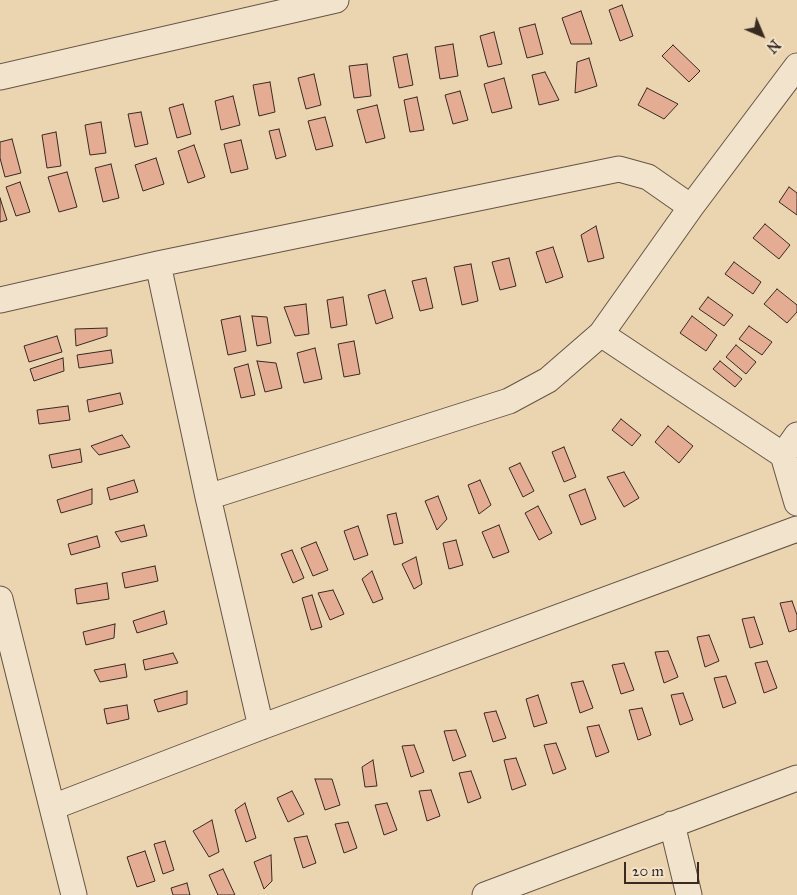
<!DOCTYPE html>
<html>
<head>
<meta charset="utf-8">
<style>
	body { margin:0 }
	#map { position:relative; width:797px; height:895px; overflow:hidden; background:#ebd4b0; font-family:"IM FELL Great Primer",serif }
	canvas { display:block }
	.north { position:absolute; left:737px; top:10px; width:50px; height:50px; -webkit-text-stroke:4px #f2e3cc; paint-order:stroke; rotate:135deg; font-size:14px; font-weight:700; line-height:20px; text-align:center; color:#392a21 }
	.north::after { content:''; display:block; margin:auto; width:18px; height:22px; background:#392a21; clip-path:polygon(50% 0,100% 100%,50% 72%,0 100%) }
	.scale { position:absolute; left:624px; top:862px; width:75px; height:22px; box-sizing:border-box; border:2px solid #392a21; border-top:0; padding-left:6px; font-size:15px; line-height:18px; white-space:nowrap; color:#392a21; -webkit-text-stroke:4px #f2e3cc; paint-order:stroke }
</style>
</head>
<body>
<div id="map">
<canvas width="797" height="895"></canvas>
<div class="north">N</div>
<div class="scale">20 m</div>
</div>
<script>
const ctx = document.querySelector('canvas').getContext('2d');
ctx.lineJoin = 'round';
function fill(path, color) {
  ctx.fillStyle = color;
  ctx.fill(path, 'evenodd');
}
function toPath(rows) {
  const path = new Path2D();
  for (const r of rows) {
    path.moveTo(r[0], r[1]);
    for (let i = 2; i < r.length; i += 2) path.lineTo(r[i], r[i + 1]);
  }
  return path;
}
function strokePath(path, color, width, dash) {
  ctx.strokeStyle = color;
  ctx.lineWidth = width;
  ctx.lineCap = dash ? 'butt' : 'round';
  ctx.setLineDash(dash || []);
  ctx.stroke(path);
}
const building = toPath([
	[622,5,633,36,620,41,609,10,622,5],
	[581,11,592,44,571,44,562,18,581,11],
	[535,24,543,54,527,58,519,28,535,24],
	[494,32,502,64,488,67,480,36,494,32],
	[453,44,458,76,440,79,435,47,453,44],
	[673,45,700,71,689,82,662,56,673,45],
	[407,54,413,85,399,88,393,57,407,54],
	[589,58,597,86,575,93,577,62,589,58],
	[367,64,371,96,354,98,349,66,367,64],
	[545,72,559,100,539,105,532,75,545,72],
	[314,74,321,105,306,109,298,78,314,74],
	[504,78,512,108,492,113,484,84,504,78],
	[270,82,275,112,259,116,253,85,270,82],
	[647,88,678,104,664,119,638,105,647,88],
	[460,91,468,120,453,124,445,95,460,91],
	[233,96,240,125,221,130,215,101,233,96],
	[417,97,424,130,410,132,404,100,417,97],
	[183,104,191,134,177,138,169,108,183,104],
	[377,105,385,138,366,143,357,110,377,105],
	[141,112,148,144,135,147,128,114,141,112],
	[325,117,333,146,316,150,308,121,325,117],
	[101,122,106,153,90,155,85,125,101,122],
	[279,129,286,156,276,159,269,131,279,129],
	[56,132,61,166,47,168,42,135,56,132],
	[12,139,21,173,5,177,0,158,0,142,12,139],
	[241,140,248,169,231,173,224,144,241,140],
	[194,145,205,177,188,183,178,151,194,145],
	[156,158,164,184,143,191,135,165,156,158],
	[111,164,119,198,103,202,95,168,111,164],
	[67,172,77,207,59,212,48,177,67,172],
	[20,182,30,212,16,216,6,187,20,182],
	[789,187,797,193,797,215,779,202,789,187],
	[0,198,7,220,0,222,0,198],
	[765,224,790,245,779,259,753,238,765,224],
	[596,226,604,258,588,262,581,235,596,226],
	[553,247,563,277,546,283,536,252,553,247],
	[509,258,516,286,500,290,492,262,509,258],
	[734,262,761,282,753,294,725,274,734,262],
	[471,264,478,301,462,305,454,267,471,264],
	[426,278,433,308,420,311,412,281,426,278],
	[777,289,797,305,797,312,787,323,764,304,777,289],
	[385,290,393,318,376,324,368,295,385,290],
	[343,297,347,325,331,328,327,300,343,297],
	[708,297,733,315,724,326,699,309,708,297],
	[306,304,309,334,295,336,284,307,306,304],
	[240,316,246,351,228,355,221,320,240,316],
	[252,316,267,317,271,343,257,346,252,316],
	[692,316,717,335,706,351,680,333,692,316],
	[749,326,772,342,762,355,739,339,749,326],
	[107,328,107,336,76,346,75,329,107,328],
	[57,336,62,352,29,362,24,346,57,336],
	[354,341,360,374,344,377,338,344,354,341],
	[736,345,756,362,746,374,726,357,736,345],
	[315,348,322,379,304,383,297,353,315,348],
	[111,350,113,363,79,368,77,355,111,350],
	[63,358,64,371,34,381,30,369,63,358],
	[257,361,276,363,282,388,265,392,257,361],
	[720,361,742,379,735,387,713,369,720,361],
	[248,364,255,395,241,398,234,368,248,364],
	[120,393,123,404,89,412,87,400,120,393],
	[68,406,70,420,39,424,37,410,68,406],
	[621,419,641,435,632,446,612,430,621,419],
	[668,426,693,446,679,463,655,442,668,426],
	[122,435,130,447,99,455,91,446,122,435],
	[564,447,576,477,564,482,552,452,564,447],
	[80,449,82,462,52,468,49,455,80,449],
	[520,463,534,491,523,497,509,468,520,463],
	[624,472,639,498,624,507,607,477,624,472],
	[134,480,138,492,110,500,107,488,134,480],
	[480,480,491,505,479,514,468,485,480,480],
	[92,489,92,504,61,513,57,500,92,489],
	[585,489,596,519,581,525,569,495,585,489],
	[438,496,447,519,437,530,425,501,438,496],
	[538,506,552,533,539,540,525,513,538,506],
	[396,513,403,543,394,545,387,515,396,513],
	[144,525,147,536,121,542,115,532,144,525],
	[499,525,509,552,493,558,482,532,499,525],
	[358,526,368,555,354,560,344,531,358,526],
	[97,536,100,547,71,555,68,544,97,536],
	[456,540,463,565,449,569,443,543,456,540],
	[316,542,328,570,313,576,301,548,316,542],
	[292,550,304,578,293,583,281,554,292,550],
	[416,557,422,584,414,589,402,564,416,557],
	[155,566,158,581,125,588,122,573,155,566],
	[372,571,383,599,373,603,362,579,372,571],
	[107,583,109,599,77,604,75,589,107,583],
	[333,590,344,614,330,620,318,593,333,590],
	[312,595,322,627,311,630,302,598,312,595],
	[792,601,797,615,797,629,789,632,780,603,792,601],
	[164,611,167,624,137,633,133,621,164,611],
	[754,617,763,644,750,648,742,619,754,617],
	[115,624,114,638,86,645,83,632,115,624],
	[709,635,719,661,705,667,697,637,709,635],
	[668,651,678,677,664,683,655,652,668,651],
	[173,653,178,663,145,670,143,660,173,653],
	[767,661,777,688,764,693,755,663,767,661],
	[624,663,634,690,621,694,612,665,624,663],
	[125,664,127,677,100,682,94,670,125,664],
	[726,676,736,703,723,708,714,678,726,676],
	[583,681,593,708,580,713,571,683,583,681],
	[187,691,187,704,158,712,154,700,187,691],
	[683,693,693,720,680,725,671,695,683,693],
	[538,695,547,723,534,727,526,699,538,695],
	[127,705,129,719,107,724,104,709,127,705],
	[642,708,651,735,638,740,629,710,642,708],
	[496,711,506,738,493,742,484,713,496,711],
	[599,725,609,752,596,757,587,727,599,725],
	[456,730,466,756,453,761,444,731,456,730],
	[556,743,566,769,553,774,544,745,556,743],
	[414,745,424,772,411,777,402,746,414,745],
	[516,758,526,785,512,790,504,760,516,758],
	[373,760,377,786,365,787,362,767,373,760],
	[471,771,481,798,468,803,459,773,471,771],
	[315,779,332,779,340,805,325,810,315,779],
	[431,790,440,816,427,821,419,791,431,790],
	[292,791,304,814,288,822,277,798,292,791],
	[245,803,256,838,246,842,235,810,245,803],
	[387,803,397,830,384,835,375,805,387,803],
	[212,820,219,852,209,857,193,831,212,820],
	[348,822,357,848,344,853,335,824,348,822],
	[307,836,316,863,303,868,294,838,307,836],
	[165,841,174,870,163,874,154,844,165,841],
	[145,851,155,881,137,887,127,857,145,851],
	[271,855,272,881,264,889,254,862,271,855],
	[223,869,235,895,218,895,209,875,223,869],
	[187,883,190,895,173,895,171,888,187,883]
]);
fill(building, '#e3ac93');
strokePath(building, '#392a21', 1);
const street = toPath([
	[0,77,336,0],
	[158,264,208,497,261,727],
	[0,300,158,264,619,169,648,177,691,207],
	[601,334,783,455],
	[797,435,783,455,797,503],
	[208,497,509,401,548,380,601,334,691,207,797,66],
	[0,599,74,895],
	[53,807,261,727,797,529],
	[672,824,689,895],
	[485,895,797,778]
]);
strokePath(street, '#665445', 27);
strokePath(street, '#f2e3cc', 25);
</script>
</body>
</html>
